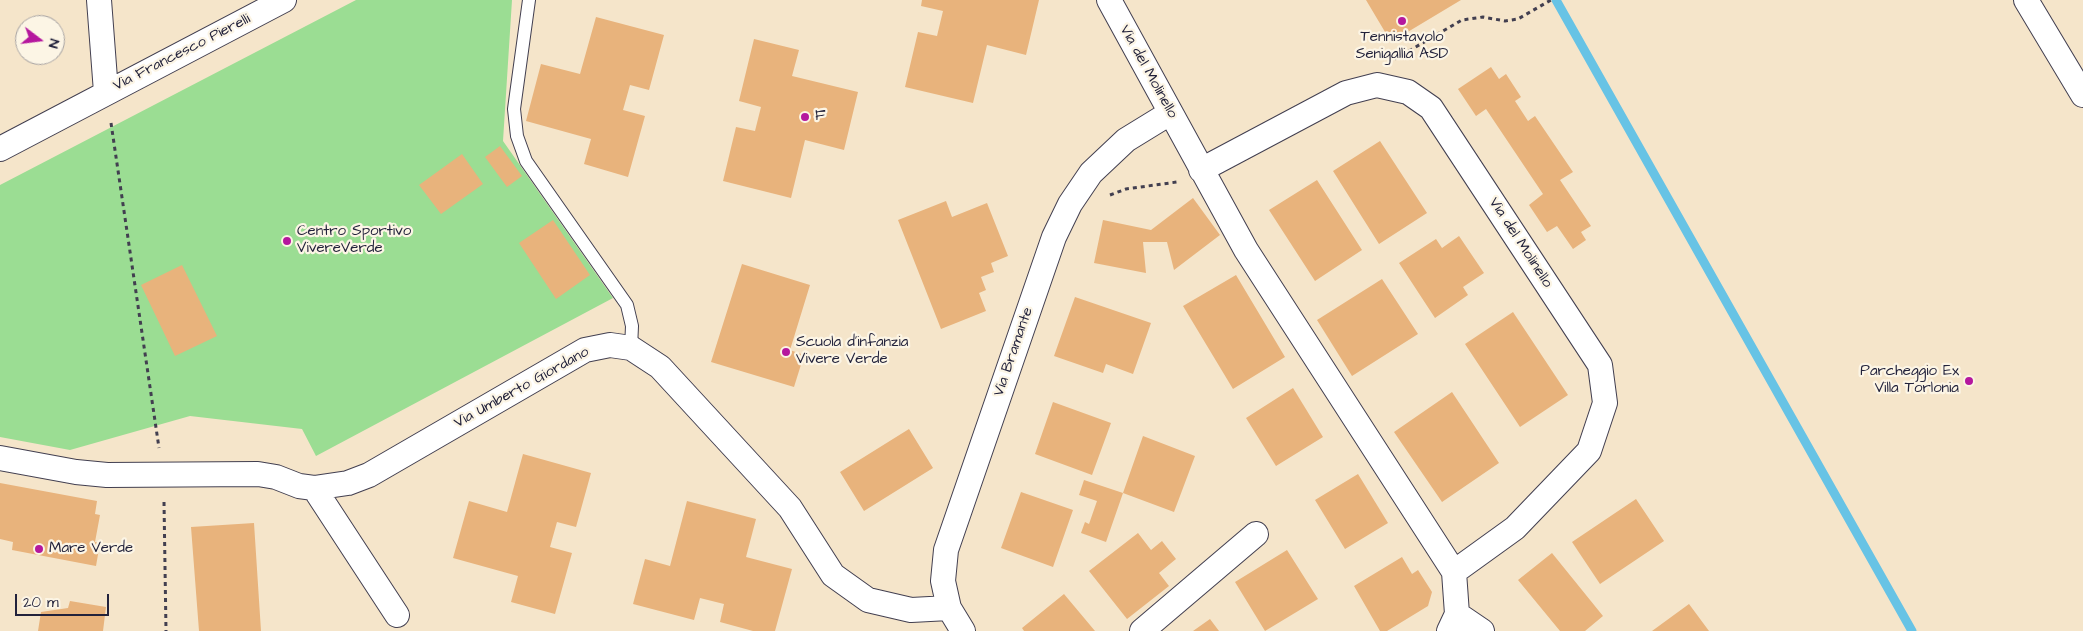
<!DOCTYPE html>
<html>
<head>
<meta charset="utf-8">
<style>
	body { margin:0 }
	#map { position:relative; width:2083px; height:631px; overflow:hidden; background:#f5e5ca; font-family:"Architects Daughter",sans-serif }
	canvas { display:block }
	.north { position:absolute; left:15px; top:15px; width:50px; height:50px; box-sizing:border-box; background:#fcf5e5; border:1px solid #a5a1a1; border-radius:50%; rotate:105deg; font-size:14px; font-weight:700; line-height:20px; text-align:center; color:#22223b }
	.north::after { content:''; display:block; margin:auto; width:18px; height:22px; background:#b5179e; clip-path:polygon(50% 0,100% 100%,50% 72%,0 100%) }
	.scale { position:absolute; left:15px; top:594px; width:94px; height:22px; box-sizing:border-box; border:2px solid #22223b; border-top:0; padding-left:6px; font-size:15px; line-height:18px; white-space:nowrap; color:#22223b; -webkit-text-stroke:4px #fcf5e5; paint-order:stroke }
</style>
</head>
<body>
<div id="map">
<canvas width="2083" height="631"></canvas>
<div class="north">N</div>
<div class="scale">20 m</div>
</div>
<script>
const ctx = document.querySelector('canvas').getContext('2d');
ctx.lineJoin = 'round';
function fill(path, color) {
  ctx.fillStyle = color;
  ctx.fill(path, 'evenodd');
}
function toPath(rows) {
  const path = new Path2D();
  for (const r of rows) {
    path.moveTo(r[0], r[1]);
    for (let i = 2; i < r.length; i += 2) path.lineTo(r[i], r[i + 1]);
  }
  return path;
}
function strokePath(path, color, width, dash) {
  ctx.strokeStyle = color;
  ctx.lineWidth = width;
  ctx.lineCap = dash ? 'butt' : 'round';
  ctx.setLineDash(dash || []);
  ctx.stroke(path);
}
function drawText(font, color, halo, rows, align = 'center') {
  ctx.font = font + ' "Architects Daughter",sans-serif';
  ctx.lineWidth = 4.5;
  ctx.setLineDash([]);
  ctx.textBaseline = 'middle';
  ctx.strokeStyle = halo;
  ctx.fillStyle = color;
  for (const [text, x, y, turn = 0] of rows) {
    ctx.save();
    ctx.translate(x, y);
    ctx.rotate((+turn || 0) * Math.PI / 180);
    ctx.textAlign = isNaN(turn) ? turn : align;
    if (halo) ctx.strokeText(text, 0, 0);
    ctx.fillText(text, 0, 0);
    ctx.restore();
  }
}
fill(toPath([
	[356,0,512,0,503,141,613,298,316,456,302,429,190,416,70,450,0,437,0,185]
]), '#9bdd93');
strokePath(toPath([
	[1556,0,1912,631]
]), '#67c3e5', 9);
fill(toPath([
	[922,0,1039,0,1026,55,987,45,973,103,905,87,918,32,937,36,943,11,921,6],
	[1366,0,1461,0,1391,42],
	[596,17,664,35,649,90,630,85,623,110,645,116,628,177,584,164,591,139,526,121,541,64,580,74],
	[754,39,799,50,792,76,858,92,844,150,805,140,791,198,723,181,736,127,755,131,761,107,739,101],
	[1491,67,1499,79,1506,74,1521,97,1515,101,1528,121,1535,116,1573,172,1560,180,1591,226,1581,232,1586,240,1573,249,1557,226,1547,232,1529,205,1543,194,1486,109,1476,116,1458,89],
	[1380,141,1427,213,1379,244,1333,171],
	[500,146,522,176,507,187,485,157],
	[462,154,483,184,441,214,419,185],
	[1317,180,1362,250,1315,281,1269,210],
	[1193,198,1220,235,1174,270,1167,242,1143,242,1146,273,1094,263,1103,220,1151,230],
	[946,201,952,217,987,203,1008,256,991,263,994,272,981,277,986,290,979,293,986,311,941,329,898,220],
	[553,220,590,275,556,299,519,243],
	[1459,236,1484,273,1463,287,1468,295,1435,318,1399,263,1436,239,1442,248],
	[742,264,810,285,790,350,804,355,794,387,711,362],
	[182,265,217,336,175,356,141,285],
	[1236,275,1285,357,1233,389,1183,306],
	[1382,279,1418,334,1352,376,1317,320],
	[1075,297,1151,323,1133,374,1106,364,1103,373,1054,356],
	[1513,312,1568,395,1520,427,1465,344],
	[1293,388,1323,437,1276,466,1246,418],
	[1452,392,1499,463,1442,502,1394,432],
	[1053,402,1111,423,1092,475,1035,454],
	[909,429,933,468,864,511,840,472],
	[1143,436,1195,456,1174,512,1123,493],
	[523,454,591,473,576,527,557,522,550,547,572,553,555,614,511,602,518,576,453,558,469,501,507,512],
	[1358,474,1388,523,1345,549,1315,500],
	[1084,480,1123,493,1106,542,1081,533,1085,522,1089,524,1097,501,1079,495],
	[0,483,97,501,95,514,100,515,95,542,100,543,96,566,12,550,13,542,0,539],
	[1021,492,1073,510,1053,567,1001,548],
	[1636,499,1664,541,1600,584,1572,542],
	[687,501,756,519,746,557,792,569,775,631,753,631,720,622,724,604,700,598,694,620,633,604,645,559,670,566],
	[254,523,261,631,199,631,191,527],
	[1138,533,1151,550,1162,541,1176,559,1159,573,1169,586,1127,619,1089,571],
	[1287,550,1318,599,1265,631,1235,582],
	[1552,553,1603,616,1585,631,1560,631,1518,580],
	[1402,557,1412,574,1418,570,1432,592,1428,606,1387,631,1380,631,1354,586],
	[1064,594,1095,631,1024,631,1022,628],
	[70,601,106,607,103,631,38,631,41,612,68,608],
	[1689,604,1709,631,1652,631],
	[1210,619,1219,631,1193,631]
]), '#e8b37c');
const lane = toPath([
	[529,0,514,109,517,136,526,161,627,305,632,326,631,348]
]);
const street = toPath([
	[99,0,106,92],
	[1109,0,1246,250,1454,572,1457,614,1449,631],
	[2026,0,2083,95],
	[0,149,284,0],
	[1201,170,1346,93,1377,85,1408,92,1431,108,1600,365,1605,403,1589,451,1515,528,1454,572],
	[0,458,76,472,107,475,258,474,276,477,299,486,314,488,348,483,369,475,585,350,610,345,631,348,660,367,790,508,833,575,868,600,911,610,949,608],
	[314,488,397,615],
	[1457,614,1482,631],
	[963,631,949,608,943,581,946,550,1054,237,1070,204,1091,173,1126,140,1170,113],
	[1142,631,1256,534]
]);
strokePath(lane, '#423f50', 14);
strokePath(street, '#423f50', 26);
strokePath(toPath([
	[1395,59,1462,20,1483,17,1505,21,1518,19,1551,0],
	[111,123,159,448],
	[1110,195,1126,189,1177,182],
	[164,502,166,631]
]), '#423f50', 3, [4, 4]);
strokePath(lane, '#fff', 12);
strokePath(street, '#fff', 24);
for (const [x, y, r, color] of [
	[1402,21,5,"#b5179e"],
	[805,117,5,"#b5179e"],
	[287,241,5,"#b5179e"],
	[786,352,5,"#b5179e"],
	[1969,381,5,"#b5179e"],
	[39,549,5,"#b5179e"]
]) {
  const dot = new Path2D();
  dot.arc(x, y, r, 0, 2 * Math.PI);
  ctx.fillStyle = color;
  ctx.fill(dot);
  strokePath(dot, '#fcf5e5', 2);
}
drawText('15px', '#22223b', '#fcf5e5', [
	["Tennistavolo",1402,38,"center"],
	["Senigallia ASD",1402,55,"center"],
	["F",815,117],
	["Centro Sportivo",297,232],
	["VivereVerde",297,249],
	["Scuola d'infanzia",796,343],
	["Vivere Verde",796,360],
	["Parcheggio Ex",1959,372,"right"],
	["Villa Torlonia",1959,389,"right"],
	["Mare Verde",49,549]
], 'left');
drawText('15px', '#22223b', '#fcf5e5', [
	["Via Francesco Pierelli",182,53,-27],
	["Via del Molinello",1148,72,61],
	["Via del Molinello",1520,243,57],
	["Via Bramante",1014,352,-71],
	["Via Umberto Giordano",522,388,-29]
]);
</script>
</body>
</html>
